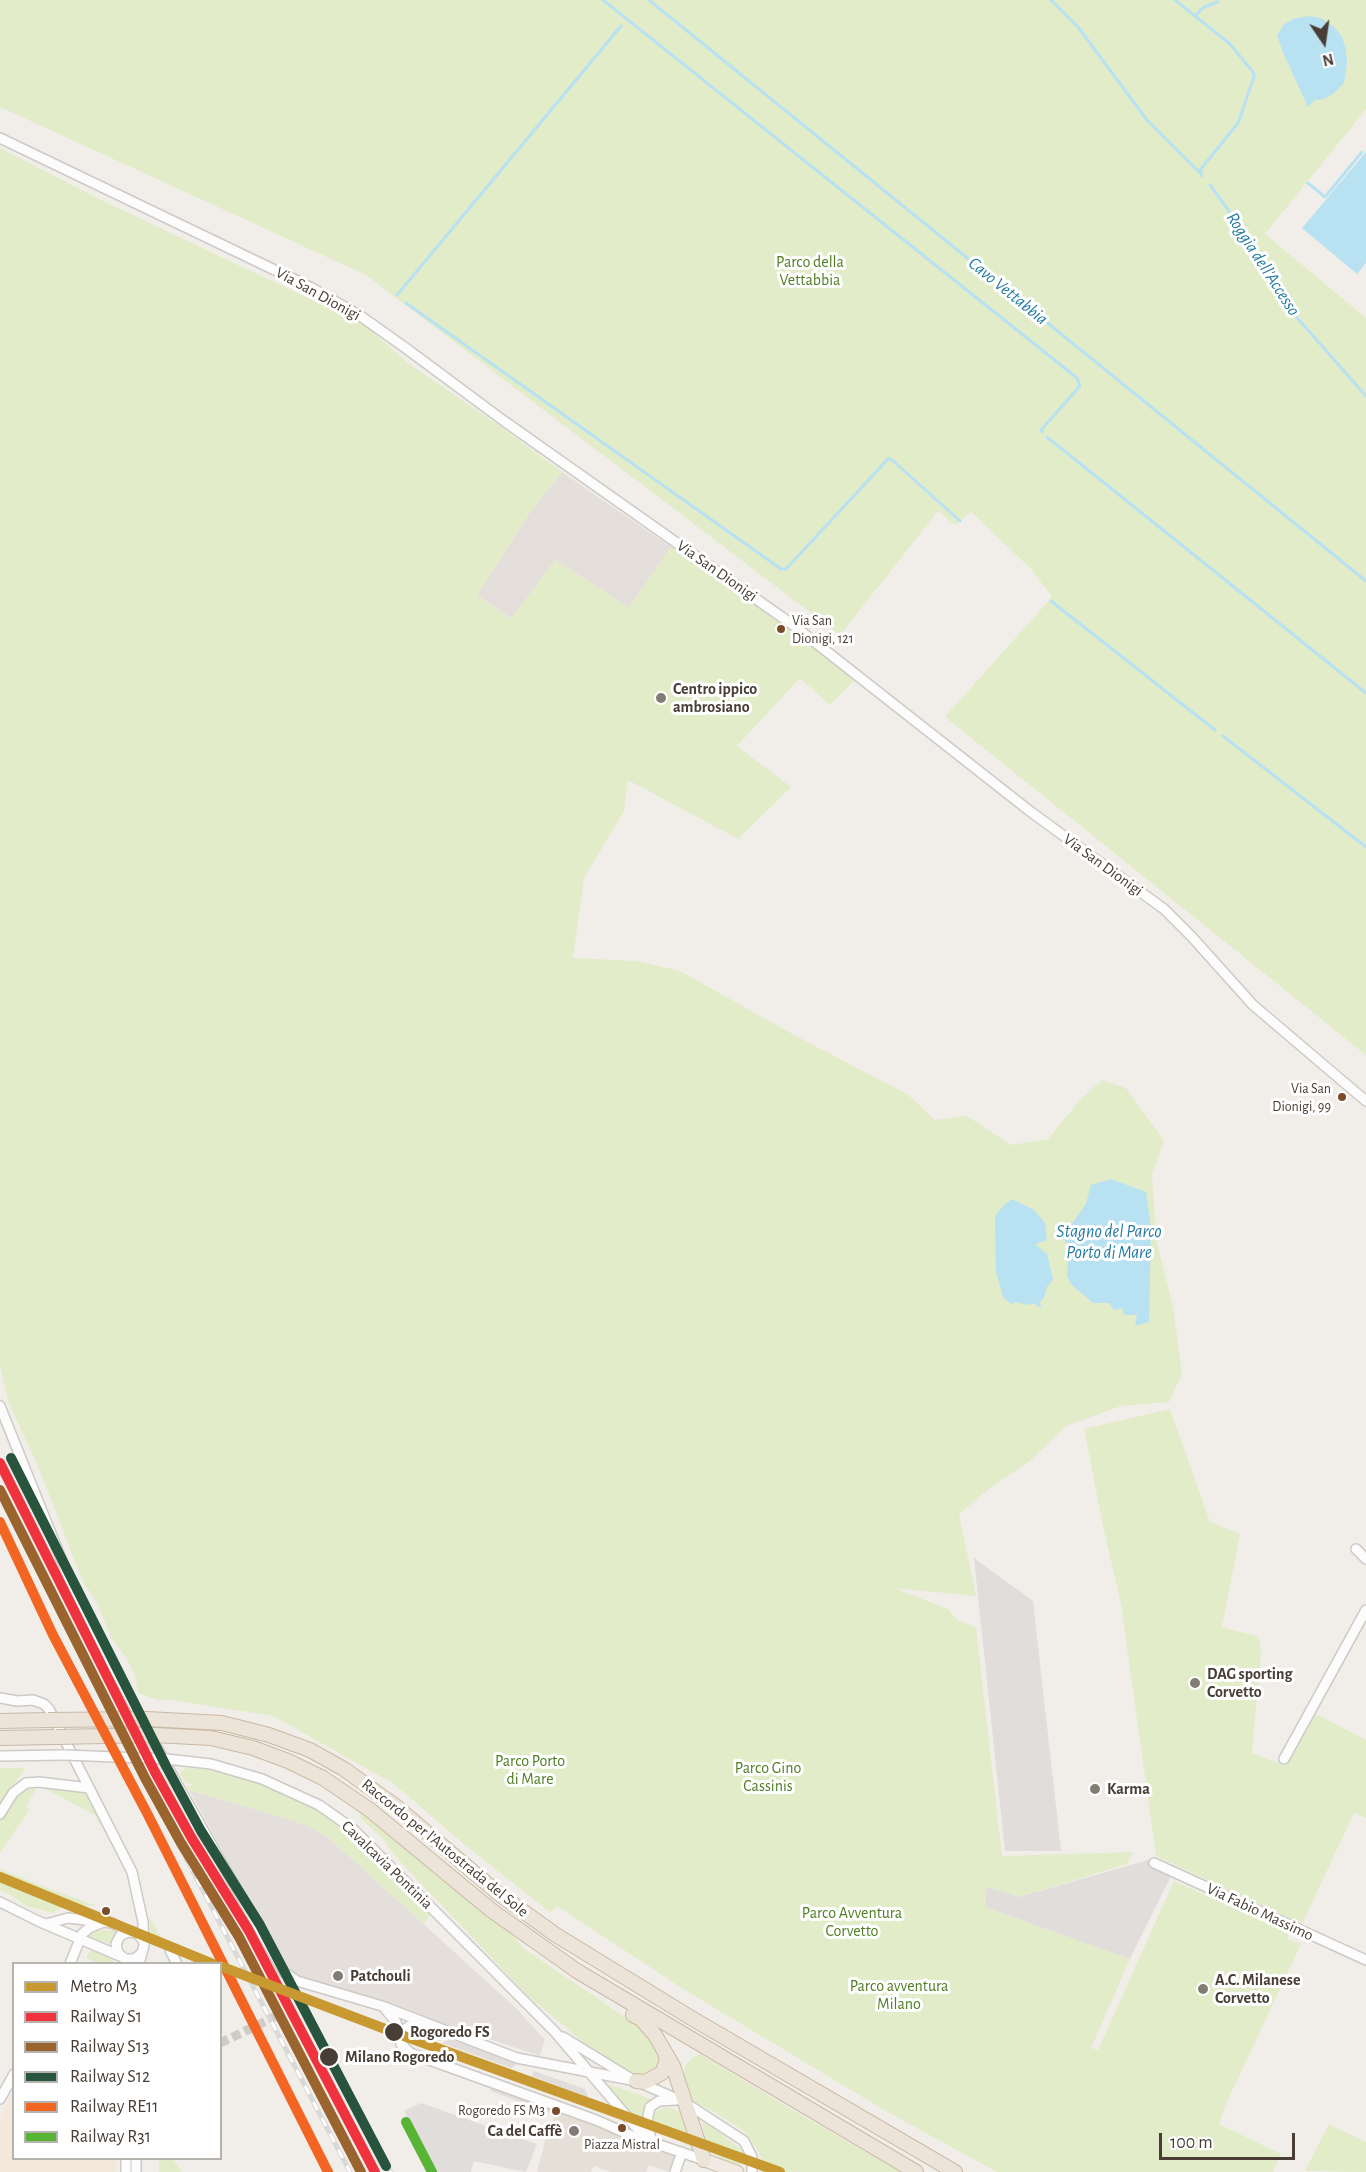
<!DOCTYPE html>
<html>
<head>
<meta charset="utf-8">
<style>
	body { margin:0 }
	#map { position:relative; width:1366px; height:2172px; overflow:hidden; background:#f1eeea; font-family:"Alegreya Sans",sans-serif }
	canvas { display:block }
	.legend { position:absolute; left:12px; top:1962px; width:210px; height:198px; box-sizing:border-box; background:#fff; border:2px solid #b6b2ae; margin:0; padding:8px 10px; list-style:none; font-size:18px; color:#483e35 }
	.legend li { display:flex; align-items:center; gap:12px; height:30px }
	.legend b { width:30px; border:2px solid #b6b2ae }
	.north { position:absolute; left:1294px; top:12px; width:60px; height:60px; -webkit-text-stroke:4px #fff; paint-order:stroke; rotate:167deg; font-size:16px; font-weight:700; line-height:24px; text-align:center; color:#483e35 }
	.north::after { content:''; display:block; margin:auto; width:21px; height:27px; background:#483e35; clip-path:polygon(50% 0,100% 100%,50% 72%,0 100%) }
	.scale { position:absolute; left:1159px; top:2133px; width:136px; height:27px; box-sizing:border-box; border:3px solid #483e35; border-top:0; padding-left:8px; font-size:18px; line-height:21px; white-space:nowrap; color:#483e35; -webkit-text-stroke:4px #fff; paint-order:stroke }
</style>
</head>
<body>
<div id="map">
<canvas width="1366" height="2172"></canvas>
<ul class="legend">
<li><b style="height:8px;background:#c79930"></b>Metro M3</li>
<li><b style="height:8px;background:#ee333e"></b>Railway S1</li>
<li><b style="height:8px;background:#99642e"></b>Railway S13</li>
<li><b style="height:8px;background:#28543d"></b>Railway S12</li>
<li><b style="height:8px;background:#f26522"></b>Railway RE11</li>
<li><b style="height:8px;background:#57b434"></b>Railway R31</li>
</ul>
<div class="north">N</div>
<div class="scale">100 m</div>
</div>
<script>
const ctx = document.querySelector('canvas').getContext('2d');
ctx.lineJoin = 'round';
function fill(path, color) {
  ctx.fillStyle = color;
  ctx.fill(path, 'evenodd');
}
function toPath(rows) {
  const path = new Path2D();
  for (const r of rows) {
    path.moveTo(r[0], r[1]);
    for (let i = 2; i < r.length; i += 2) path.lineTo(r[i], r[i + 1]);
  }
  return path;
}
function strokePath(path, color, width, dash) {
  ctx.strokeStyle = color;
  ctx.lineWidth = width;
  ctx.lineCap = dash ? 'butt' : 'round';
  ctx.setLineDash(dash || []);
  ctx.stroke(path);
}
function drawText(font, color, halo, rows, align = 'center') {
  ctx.font = font + ' "Alegreya Sans",sans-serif';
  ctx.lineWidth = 6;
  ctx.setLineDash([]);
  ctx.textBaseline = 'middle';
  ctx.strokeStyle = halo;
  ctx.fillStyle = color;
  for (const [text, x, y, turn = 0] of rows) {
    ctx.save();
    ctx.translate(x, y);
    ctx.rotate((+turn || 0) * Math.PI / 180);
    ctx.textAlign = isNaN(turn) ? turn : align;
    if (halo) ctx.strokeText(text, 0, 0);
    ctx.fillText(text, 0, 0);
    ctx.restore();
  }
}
fill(toPath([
	[558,2106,682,2152,675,2172,669,2172,649,2165,646,2172,611,2172,594,2166,591,2172,537,2172,549,2125,551,2125]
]), '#e6dfd7');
fill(toPath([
	[13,2092,14,2158,117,2159,116,2172,0,2172,0,2118]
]), '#f4e8dc');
fill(toPath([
	[562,472,671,547,629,608,555,560,512,619,477,595,528,515],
	[189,1790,285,1818,308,1826,328,1837,517,2009,545,2040,540,2056,289,1972]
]), '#e5dfdb');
fill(toPath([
	[0,0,1366,0,1366,109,1265,234,1366,318,1366,1055,945,717,1052,597,1031,569,971,512,955,525,938,511,840,635,366,275,0,107],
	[0,148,101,200,363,324,408,363,498,425,562,472,528,515,477,595,511,619,555,560,629,608,671,547,792,627,858,677,830,705,800,678,737,746,791,787,738,839,628,780,624,811,584,878,573,958,636,961,680,971,794,1035,907,1094,935,1120,967,1116,1011,1145,1048,1139,1081,1099,1102,1080,1126,1088,1164,1141,1152,1175,1157,1243,1173,1307,1182,1374,1169,1402,1121,1406,1066,1426,1030,1461,990,1488,959,1514,976,1596,894,1588,948,1609,957,1620,976,1627,1002,1856,1133,1852,1127,1864,1019,1897,987,1887,985,1907,1130,1959,1091,2048,1098,2050,1174,1881,1288,1933,1288,1939,1301,1944,1225,2106,1219,2124,1281,2154,1273,2172,997,2172,884,2110,688,1992,557,1906,551,1913,465,1845,394,1784,273,1716,172,1700,158,1700,138,1693,135,1676,127,1659,112,1639,96,1601,83,1582,38,1466,9,1404,0,1366],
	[1170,1409,1210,1522,1240,1534,1222,1627,1259,1637,1261,1654,1252,1753,1286,1766,1314,1713,1366,1740,1366,1818,1354,1813,1302,1924,1156,1856,1121,1604,1103,1526,1084,1429],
	[0,1768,25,1768,0,1806],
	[187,1768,221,1771,263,1784,308,1804,345,1830,372,1853,430,1914,424,1924,328,1837,308,1826,285,1818,189,1790,187,1786,193,1786,193,1784,185,1783,180,1772],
	[31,1784,37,1784,86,1791,127,1870,95,1815,38,1785,26,1807,29,1810,0,1853,0,1818,19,1791],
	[359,1809,510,1932,523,1948,628,2019,647,2034,661,2057,658,2067,647,2075,636,2075,590,2048,526,1994,393,1854,384,1840,361,1819],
	[0,1869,45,1887,97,1906,67,1905,53,1913,26,1906,11,1895,0,1891],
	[149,1918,150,1918,168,1950,152,1945],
	[103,1930,115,1931,110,1944,88,1936,91,1932],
	[90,1951,96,1951,108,1956,115,1963,97,1963,86,1958],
	[700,2054,784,2105,901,2172,760,2172,762,2166,761,2157,754,2144,744,2131,714,2112,691,2101,684,2075,685,2066,691,2059],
	[602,2082,654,2100,646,2107,642,2124],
	[668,2107,680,2112,694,2149,654,2128,652,2123,655,2113,658,2110],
	[702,2122,715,2129,743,2151,746,2159,745,2162,741,2165,732,2165,712,2153,704,2135],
	[1329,2124,1366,2142,1366,2172,1305,2171],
	[159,2159,173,2159,182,2172,159,2172]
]), '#e2ecc8');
fill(toPath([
	[974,1558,1033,1601,1061,1851,1005,1851],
	[1148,1860,1173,1872,1130,1959,985,1907,987,1887,1019,1897],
	[450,2039,518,2063,511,2068,442,2043],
	[534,2071,585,2089,588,2097,532,2076],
	[490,2085,550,2109,550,2113,491,2091],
	[421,2103,537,2144,526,2172,474,2161,471,2172,436,2172,404,2111]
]), '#e0ddda');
fill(toPath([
	[1307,16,1321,18,1334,27,1342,37,1346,50,1347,64,1344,83,1333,94,1324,99,1315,100,1308,107,1284,55,1277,36,1283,25,1293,19],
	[1366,152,1366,263,1357,274,1302,228],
	[1111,1179,1146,1192,1151,1228,1149,1322,1135,1326,1137,1315,1124,1315,1122,1308,1114,1310,1109,1303,1093,1303,1072,1285,1067,1276,1069,1252,1064,1238,1071,1225,1086,1204,1091,1185],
	[1012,1199,1034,1210,1045,1223,1047,1240,1035,1244,1047,1254,1053,1279,1047,1287,1044,1298,1040,1302,1041,1308,1033,1303,1027,1305,1016,1302,1011,1304,1003,1297,996,1272,995,1217,1001,1208]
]), '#b8e1f2');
strokePath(toPath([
	[603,0,1077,378,1080,386,1041,430,1042,432],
	[649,0,1366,581],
	[1051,0,1078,27,1147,120,1199,172],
	[1175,0,1230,44,1253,72,1254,77,1238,123,1200,170,1202,176],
	[1196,15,1204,7,1218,2],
	[1308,183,1325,197,1362,152],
	[1210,185,1237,222,1264,274,1285,304,1366,396],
	[397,295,621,26],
	[406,303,781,569,786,569,888,459,891,459,960,521],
	[1047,437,1366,693],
	[1051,601,1215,730],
	[1223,736,1366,847]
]), '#b8e1f2', 3);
strokePath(toPath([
	[220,2043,279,2015]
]), '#cfcbc6', 9, [9, 4.5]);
const minor = toPath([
	[0,138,310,287,362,317,407,349,504,421,793,625,1031,812,1164,909,1192,937,1253,1005,1366,1101],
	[0,1406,68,1576,115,1671,177,1784,284,1972,297,1981,382,2006,517,2058,636,2081,684,2102,744,2141,752,2157,752,2172],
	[1356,1549,1366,1559],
	[0,1698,17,1701,33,1700,44,1704,49,1709,132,1872,143,1922,144,1945,139,1964],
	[0,1756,65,1755],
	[167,1759,211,1764,262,1779,319,1805,353,1829,555,2032,635,2126,651,2141],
	[1284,1759,1366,1610],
	[0,1814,13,1793,26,1783,39,1782,89,1788],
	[1154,1863,1366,1960],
	[0,1902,38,1921,120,1956],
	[46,1924,68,1918,112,1923,128,1932],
	[170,1950,177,1964],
	[142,1953,134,1959,125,1959,118,1953,116,1944,120,1936,128,1932,137,1933,143,1940],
	[70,1964,82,1934,89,1928,101,1923],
	[386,2010,396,2022,401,2044,410,2053,596,2120,630,2135,704,2160],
	[563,2037,630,2078],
	[400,2038,403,2031,409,2026,424,2025],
	[0,2099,14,2074],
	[651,2139,647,2121,650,2107,659,2101,676,2100],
	[126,2172,126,2158],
	[136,2172,136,2158],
	[675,2172,682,2152]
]);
const major = toPath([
	[704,2160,737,2172]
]);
const highway = toPath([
	[147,1719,222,1723,269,1735,310,1750,344,1769,398,1808,499,1894,556,1935,693,2019,955,2172],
	[0,1721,48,1720],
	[154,1735,211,1738,253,1748,288,1761,323,1778,370,1810,491,1910,577,1971,916,2172],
	[0,1738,56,1737],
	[633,2015,641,2019,655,2035,673,2066,704,2160],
	[636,2081,645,2082,662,2073,667,2060,665,2053]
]);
strokePath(minor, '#cdcac6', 12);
strokePath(major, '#d4c8b6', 15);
strokePath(highway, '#cab8a4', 16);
strokePath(minor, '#fdfcfc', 9);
strokePath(major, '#f1ebe4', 12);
strokePath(highway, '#ece4d9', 14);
const rail = toPath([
	[0,1494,141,1772,350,2172],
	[374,2139,391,2172]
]);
strokePath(rail, '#d9d9d8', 5);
strokePath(rail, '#fff', 3, [9]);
const minorBridge = toPath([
	[65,1755,167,1759]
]);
const highwayBridge = toPath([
	[48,1720,147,1719],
	[56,1737,154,1735]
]);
strokePath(minorBridge, '#cdcac6', 12, []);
strokePath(highwayBridge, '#cab8a4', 16, []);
strokePath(minorBridge, '#fdfcfc', 9);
strokePath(highwayBridge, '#ece4d9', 14);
strokePath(toPath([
	[0,1463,155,1772,191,1837,249,1931,375,2172]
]), '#ee333e', 10);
strokePath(toPath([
	[0,1490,145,1778,181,1843,239,1937,361,2172]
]), '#99642e', 10);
strokePath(toPath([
	[11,1458,166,1766,201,1831,260,1925,386,2166]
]), '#28543d', 10);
strokePath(toPath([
	[0,1522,53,1635,148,1815,328,2172]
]), '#f26522', 10);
strokePath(toPath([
	[406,2122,432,2172]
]), '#57b434', 10);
strokePath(toPath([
	[0,1877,213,1964],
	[220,1966,393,2032,780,2172]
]), '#c79930', 10);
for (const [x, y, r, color] of [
	[781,629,5,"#7a4b2a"],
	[661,698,6,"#837c74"],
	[1342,1097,5,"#7a4b2a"],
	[1195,1683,6,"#837c74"],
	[1095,1789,6,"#837c74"],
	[106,1911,5,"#7a4b2a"],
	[338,1976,6,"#837c74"],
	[1203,1989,6,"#837c74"],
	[394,2032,10,"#483e35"],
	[329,2057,10,"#483e35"],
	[556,2111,5,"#7a4b2a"],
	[622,2128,5,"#7a4b2a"],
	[574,2131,6,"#837c74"]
]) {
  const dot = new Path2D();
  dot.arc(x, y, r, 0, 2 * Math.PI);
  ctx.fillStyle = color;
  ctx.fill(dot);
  strokePath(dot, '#fff', 2);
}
drawText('14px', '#483e35', '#fff', [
	["Via San",792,621,"left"],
	["Dionigi, 121",792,639,"left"],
	["Via San",1331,1089],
	["Dionigi, 99",1331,1107],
	["Rogoredo FS M3",545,2111],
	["Piazza Mistral",622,2145,"center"]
], 'right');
drawText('16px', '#507d24', '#fff', [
	["Parco della",810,262],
	["Vettabbia",810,280],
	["Parco Porto",530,1761],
	["di Mare",530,1779],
	["Parco Gino",768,1768],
	["Cassinis",768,1786],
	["Parco Avventura",852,1913],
	["Corvetto",852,1931],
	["Parco avventura",899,1986],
	["Milano",899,2004]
]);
drawText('16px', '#483e35', '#fff', [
	["Via San Dionigi",318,294,29],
	["Via San Dionigi",717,571,35],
	["Via San Dionigi",1103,865,36],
	["Raccordo per l'Autostrada del Sole",445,1848,39],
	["Cavalcavia Pontinia",387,1865,44],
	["Via Fabio Massimo",1260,1912,25]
]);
drawText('bold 16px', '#483e35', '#fff', [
	["Centro ippico",673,689],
	["ambrosiano",673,707],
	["DAG sporting",1207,1674],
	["Corvetto",1207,1692],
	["Karma",1107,1789],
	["Patchouli",350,1976],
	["A.C. Milanese",1215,1980],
	["Corvetto",1215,1998],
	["Ca del Caffè",562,2131,"right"]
], 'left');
drawText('bold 16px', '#483e35', '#fff', [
	["Rogoredo FS",410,2032],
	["Milano Rogoredo",345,2057]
], 'left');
drawText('italic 18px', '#247aa2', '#fff', [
	["Roggia dell'Accesso",1263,264,57],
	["Cavo Vettabbia",1008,291,39],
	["Stagno del Parco",1109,1232],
	["Porto di Mare",1109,1253]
]);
</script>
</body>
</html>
